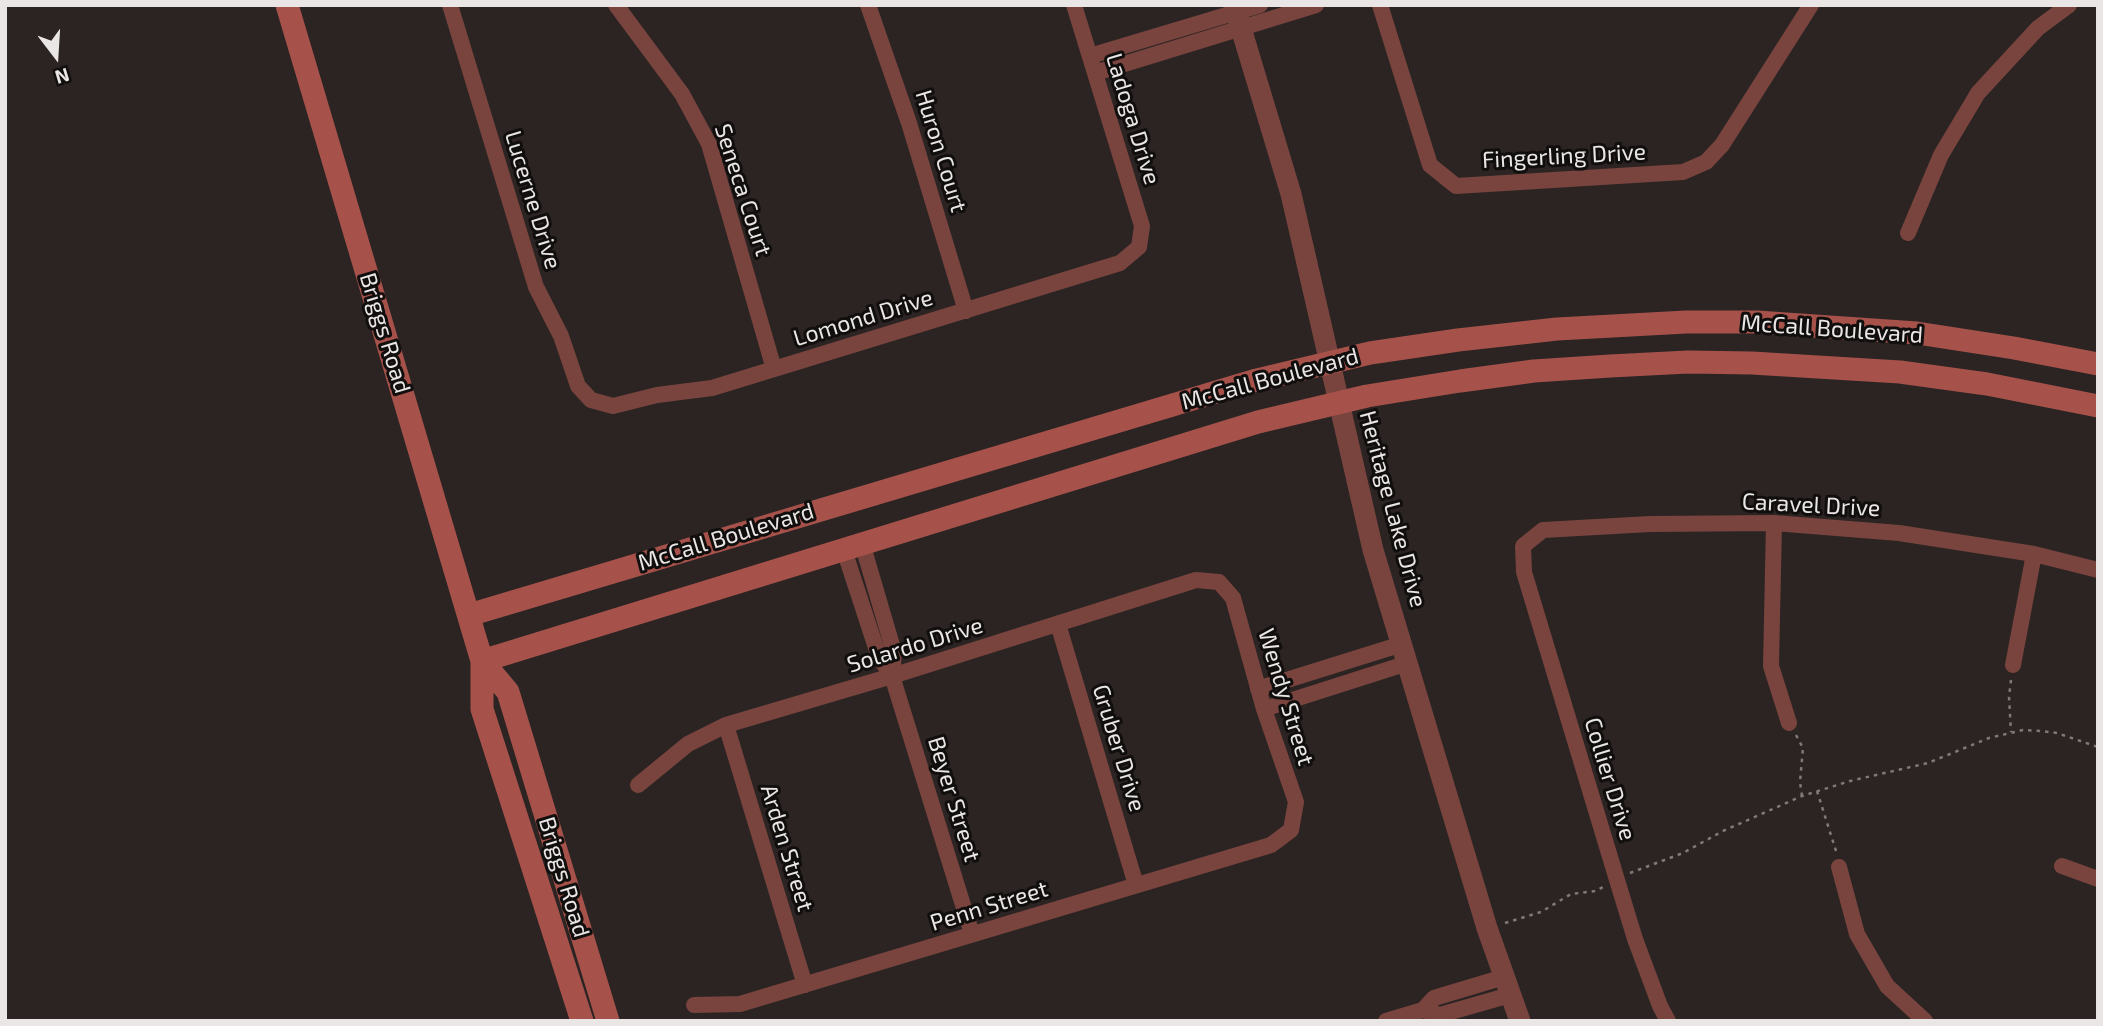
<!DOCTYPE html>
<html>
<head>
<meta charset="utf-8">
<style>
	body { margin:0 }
	#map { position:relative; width:2103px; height:1026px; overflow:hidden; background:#2b2423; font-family:"Exo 2",sans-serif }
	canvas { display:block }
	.frame { position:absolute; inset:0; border:7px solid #ebe6e6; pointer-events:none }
	.north { position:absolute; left:21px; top:21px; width:70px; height:70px; -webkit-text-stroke:5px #110e0e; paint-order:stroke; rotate:163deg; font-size:19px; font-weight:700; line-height:28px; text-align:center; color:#ebe6e6 }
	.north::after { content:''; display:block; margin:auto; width:24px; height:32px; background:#ebe6e6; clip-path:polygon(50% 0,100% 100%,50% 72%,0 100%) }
</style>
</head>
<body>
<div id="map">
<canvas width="2103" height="1026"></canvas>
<div class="frame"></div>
<div class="north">N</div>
</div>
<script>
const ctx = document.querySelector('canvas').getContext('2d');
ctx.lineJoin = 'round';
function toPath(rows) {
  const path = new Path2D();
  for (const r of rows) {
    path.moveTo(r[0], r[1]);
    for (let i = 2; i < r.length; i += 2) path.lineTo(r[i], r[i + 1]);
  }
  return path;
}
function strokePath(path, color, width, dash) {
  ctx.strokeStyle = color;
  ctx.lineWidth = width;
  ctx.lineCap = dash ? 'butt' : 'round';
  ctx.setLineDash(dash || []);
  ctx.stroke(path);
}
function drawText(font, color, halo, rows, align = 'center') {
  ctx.font = font + ' "Exo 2",sans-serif';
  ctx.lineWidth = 6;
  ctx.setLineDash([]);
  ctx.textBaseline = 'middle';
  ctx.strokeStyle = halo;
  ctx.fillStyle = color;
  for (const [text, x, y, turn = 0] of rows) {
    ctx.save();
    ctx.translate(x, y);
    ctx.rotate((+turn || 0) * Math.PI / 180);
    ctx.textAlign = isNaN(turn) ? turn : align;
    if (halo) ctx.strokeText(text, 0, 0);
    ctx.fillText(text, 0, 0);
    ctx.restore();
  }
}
strokePath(toPath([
	[2011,680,2009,697,2011,732],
	[1796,735,1803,748,1800,782,1802,796],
	[1817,791,1836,851],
	[1630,873,1683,853,1723,831,1802,796,1850,781,1928,763,1989,738,2023,730,2040,731,2057,733,2098,747],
	[1505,923,1541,912,1571,894,1596,891,1603,887]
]), '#7f7978', 2.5, [3.5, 5]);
strokePath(toPath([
	[450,5,536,287,561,336,578,386,591,400,613,406,657,395,712,388,1120,263,1139,247,1142,226,1074,5],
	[616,5,682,94,709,144,774,369],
	[868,5,909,123,966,311],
	[1380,5,1430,165,1456,186,1683,172,1706,162,1722,145,1811,5],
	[1090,56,1260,5],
	[1095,73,1316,5],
	[1908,233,1941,155,1978,93,2038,28,2069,5],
	[1774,523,1771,666,1789,723],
	[862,543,894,652,892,676],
	[844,550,879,657,892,676,972,934],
	[1058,624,1136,885],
	[2013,665,2034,554],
	[1258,689,1402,644],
	[1264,709,1408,663],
	[726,725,805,985],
	[638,785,688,744,726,725,892,676,1196,580,1219,582,1233,598,1264,709,1296,802,1291,830,1271,845,740,1004,694,1005],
	[2062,866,2098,879],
	[1839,867,1857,934,1887,986,1925,1021],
	[1423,1010,1440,1015,1510,995],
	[1386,1021,1423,1010,1434,998,1504,977],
	[1668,1021,1660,1006,1635,939,1617,880,1524,572,1523,546,1543,530,1650,524,1774,523,1899,533,2034,554,2098,570]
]), '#79443e', 16);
strokePath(toPath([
	[1234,5,1291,194,1373,550,1487,928,1520,1021]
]), '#79443e', 21);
strokePath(toPath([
	[287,5,482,661,482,709,582,1021],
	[469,615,1253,381,1370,353,1458,340,1557,329,1686,322,1757,322,1917,333,2014,348,2098,364],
	[482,661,1258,422,1367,396,1460,381,1534,371,1610,366,1688,362,1752,363,1900,372,1987,384,2098,406],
	[482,661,508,692,608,1021]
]), '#a6524b', 23);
drawText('23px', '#ebe6e6', '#110e0e', [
	["Ladoga Drive",1133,119,73],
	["Huron Court",941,151,73],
	["Fingerling Drive",1564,156,-3],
	["Seneca Court",743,190,72],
	["Lucerne Drive",533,200,73],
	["Lomond Drive",863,318,-17],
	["McCall Boulevard",1832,329,4],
	["Briggs Road",385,333,73],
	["McCall Boulevard",1270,379,-15],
	["Caravel Drive",1811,505,3],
	["Heritage Lake Drive",1393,509,75],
	["McCall Boulevard",726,537,-17],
	["Solardo Drive",915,645,-17],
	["Wendy Street",1286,697,73],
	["Gruber Drive",1119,748,73],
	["Collier Drive",1610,779,73],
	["Beyer Street",954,799,73],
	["Arden Street",787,848,73],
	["Briggs Road",564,877,73],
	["Penn Street",989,906,-17]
]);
</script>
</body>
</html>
